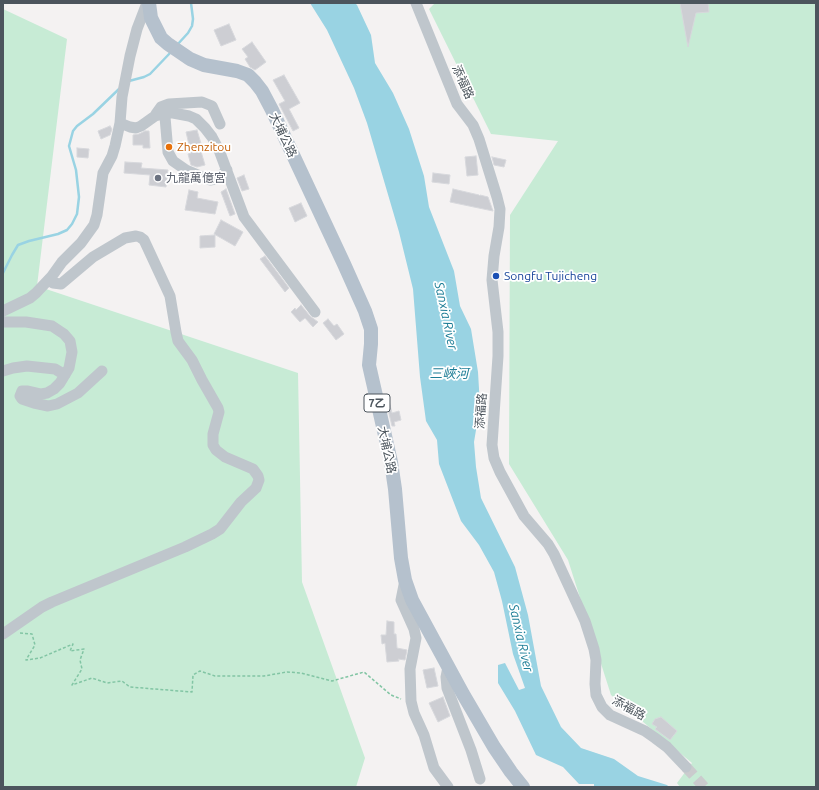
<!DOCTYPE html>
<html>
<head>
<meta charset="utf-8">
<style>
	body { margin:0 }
	#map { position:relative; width:819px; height:790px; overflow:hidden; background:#f4f2f2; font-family:Ubuntu,sans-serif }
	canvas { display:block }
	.frame { position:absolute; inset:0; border:4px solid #4c555d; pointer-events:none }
</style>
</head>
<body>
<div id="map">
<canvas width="819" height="790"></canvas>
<div class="frame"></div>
</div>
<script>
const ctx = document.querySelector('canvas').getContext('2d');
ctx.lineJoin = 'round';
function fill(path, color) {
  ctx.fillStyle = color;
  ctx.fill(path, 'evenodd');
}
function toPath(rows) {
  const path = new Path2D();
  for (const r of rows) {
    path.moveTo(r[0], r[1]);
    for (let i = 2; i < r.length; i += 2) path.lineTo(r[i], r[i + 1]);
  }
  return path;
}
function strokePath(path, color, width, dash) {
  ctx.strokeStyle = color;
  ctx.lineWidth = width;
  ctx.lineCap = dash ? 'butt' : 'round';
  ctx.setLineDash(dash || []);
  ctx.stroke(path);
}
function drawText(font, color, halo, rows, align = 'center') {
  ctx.font = font + ' Ubuntu,"Noto Sans TC",sans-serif';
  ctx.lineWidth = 3.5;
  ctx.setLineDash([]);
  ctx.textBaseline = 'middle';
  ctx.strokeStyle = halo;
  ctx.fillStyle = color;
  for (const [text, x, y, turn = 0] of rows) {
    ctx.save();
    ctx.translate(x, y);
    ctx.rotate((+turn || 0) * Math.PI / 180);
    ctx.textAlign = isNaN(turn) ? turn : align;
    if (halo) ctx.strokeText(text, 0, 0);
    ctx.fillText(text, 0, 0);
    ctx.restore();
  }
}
fill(toPath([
	[435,3,816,3,816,787,680,787,677,783,692,763,611,695,568,560,509,464,510,215,558,141,491,134,429,9],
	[3,9,67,39,37,286,298,373,302,582,365,758,356,787,3,787]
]), '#c7ebd5');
fill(toPath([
	[310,3,355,3,357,5,371,35,375,63,393,93,409,129,424,176,429,207,454,271,460,306,471,329,478,372,480,406,474,442,476,467,481,498,515,567,528,615,541,686,561,727,581,748,614,759,638,776,667,785,669,787,594,787,594,784,579,784,563,767,536,755,515,711,498,683,498,665,505,663,519,690,525,688,513,654,502,601,494,572,479,545,461,521,439,464,437,440,426,421,420,377,413,289,399,232,367,123,354,88,327,30]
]), '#99d3e3');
strokePath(toPath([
	[177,45,188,33,192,26,193,19,191,3],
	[129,81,144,77,150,74,171,52],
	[3,273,12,255,18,245,29,241,58,234,67,230,72,224,77,214,79,197,76,170,69,146,73,131,77,126,93,114,119,89]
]), '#99d3e3', 2.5);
const building = toPath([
	[680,3,708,3,709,12,696,13,688,47,680,3],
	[229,24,236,40,221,46,214,30,229,24],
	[252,42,266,62,255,70,250,67,245,59,248,57,242,49,252,42],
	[284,75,300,103,289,109,299,128,293,131,279,104,285,101,273,80,284,75],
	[110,126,112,129,110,135,101,139,98,131,110,126],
	[197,130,202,147,200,148,205,165,197,167,191,165,188,154,191,153,186,132,197,130],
	[145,131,149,131,150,148,143,148,143,145,133,145,133,135,139,134,145,131],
	[77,148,89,149,88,158,77,157,77,148],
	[476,156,478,175,467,176,465,157,476,156],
	[492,157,506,160,504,167,494,165,492,157],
	[125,162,142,163,141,168,168,170,166,187,149,185,150,175,124,173,125,162],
	[433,173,450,175,449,184,432,182,433,173],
	[244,175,249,189,242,191,237,178,244,175],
	[226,189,235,214,230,216,221,192,226,189],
	[453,189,479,195,480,196,480,195,488,197,493,211,450,202,453,189],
	[189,190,198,192,197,198,218,202,215,214,185,210,189,190],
	[301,203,307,216,295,222,289,208,301,203],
	[221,220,243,232,235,246,214,234,221,220],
	[215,235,215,247,200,248,200,236,215,235],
	[265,256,289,288,285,292,260,259,265,256],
	[301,305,310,316,318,322,313,327,305,318,300,322,291,312,295,308,296,310,301,305],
	[328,319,334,326,337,324,344,334,336,340,323,323,328,319],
	[385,397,388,397,392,413,399,411,401,420,394,422,395,426,392,426,385,397],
	[387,621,394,622,394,634,396,634,397,648,407,650,405,660,398,659,399,661,387,662,385,643,382,644,381,635,386,635,387,621],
	[434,668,438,686,427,688,423,670,434,668],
	[443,697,450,716,438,722,429,703,443,697],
	[661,717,677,731,670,740,655,729,657,727,652,724,655,719,661,717]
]);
fill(building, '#cdced3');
strokePath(building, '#d7d8dc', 1);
strokePath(toPath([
	[686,767,704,787]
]), '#cacbcd', 11, [11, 5.5]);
strokePath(toPath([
	[20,633,32,634,35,645,26,660,40,658,73,644,70,651,84,649,80,660,82,669,72,685,92,678,107,683,122,681,130,687,192,692,193,675,200,671,215,676,264,676,287,672,301,673,332,681,364,672,391,695,401,699]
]), '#82c5a4', 1.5, [3, 2]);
strokePath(toPath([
	[416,3,457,104,473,125,479,139,497,197,500,209,499,227,494,256,492,280,498,332,498,356,492,445,494,458,500,472,524,516,548,544,554,554,585,621,594,649,596,660,595,684,596,695,602,707,610,715,645,731,655,738,667,747,686,767],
	[156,114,161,107,169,104,202,102,212,106,220,124],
	[165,117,168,152,173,161,186,170,210,180,216,179,220,177,227,170],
	[120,123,130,127,136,128,141,126,155,116,167,113,173,113,189,116,196,119,205,128,212,137,219,150,244,217,315,312],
	[3,311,30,298,36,293,52,276,62,262,81,243,94,225,97,215,103,173,112,156,115,146,120,123,122,97,130,56,137,29,147,3],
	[3,322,26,322,52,326,64,334,70,341,72,352,69,368,60,383,54,389,47,393,41,394,28,391,22,391,20,396,22,399,34,403,48,406,57,404,78,393,102,371],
	[3,371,13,368,27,366,55,369,65,375],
	[405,580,401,600,414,629,416,638,410,669,411,701,414,713,424,735,434,768,448,787],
	[3,634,42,607,52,602,185,547,212,534,220,529,241,502,256,488,259,480,258,476,253,469,225,457,216,450,213,445,213,434,219,412,218,408,202,380,192,360,178,341,176,332,170,296,144,240,140,237,136,236,125,238,93,257,61,284,53,283,52,280,52,276],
	[448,667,446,677,447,688,471,750,480,779]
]), '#bfc6cc', 11);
strokePath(toPath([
	[149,3,151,18,161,38,168,44,190,59,204,65,237,71,248,75,255,82,262,91,272,110,344,264,365,311,371,329,371,344,369,365,391,462,395,489,401,558,405,580,412,600,463,694,494,747,511,772,523,787]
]), '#b5c1cd', 14);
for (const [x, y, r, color] of [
	[169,147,4,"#e8710a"],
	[158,178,4,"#6b7280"],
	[496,276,4,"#1a4fb4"]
]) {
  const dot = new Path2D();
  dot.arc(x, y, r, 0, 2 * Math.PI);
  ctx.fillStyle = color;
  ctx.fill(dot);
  strokePath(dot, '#fff', 1.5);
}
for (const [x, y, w] of [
	[377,403,26]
]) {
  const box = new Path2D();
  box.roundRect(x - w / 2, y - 9, w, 18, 3);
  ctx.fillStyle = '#fff';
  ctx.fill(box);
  strokePath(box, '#4c555d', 1);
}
drawText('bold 11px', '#4c555d', null, [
	["7乙",377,403]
]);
drawText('12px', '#4c555d', '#fff', [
	["添福路",463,82,66],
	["大埔公路",283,135,65],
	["添福路",481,411,-86],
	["大埔公路",387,450,78],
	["添福路",629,708,29]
]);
drawText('12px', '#c56008', '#fff', [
	["Zhenzitou",177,147]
], 'left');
drawText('12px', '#5b616d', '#fff', [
	["九龍萬億宮",166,178]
], 'left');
drawText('12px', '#164399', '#fff', [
	["Songfu Tujicheng",504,276]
], 'left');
drawText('italic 13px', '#1d7d96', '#fff', [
	["Sanxia River",446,316,78],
	["三峽河",449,374],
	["Sanxia River",521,638,77]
]);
</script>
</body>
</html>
